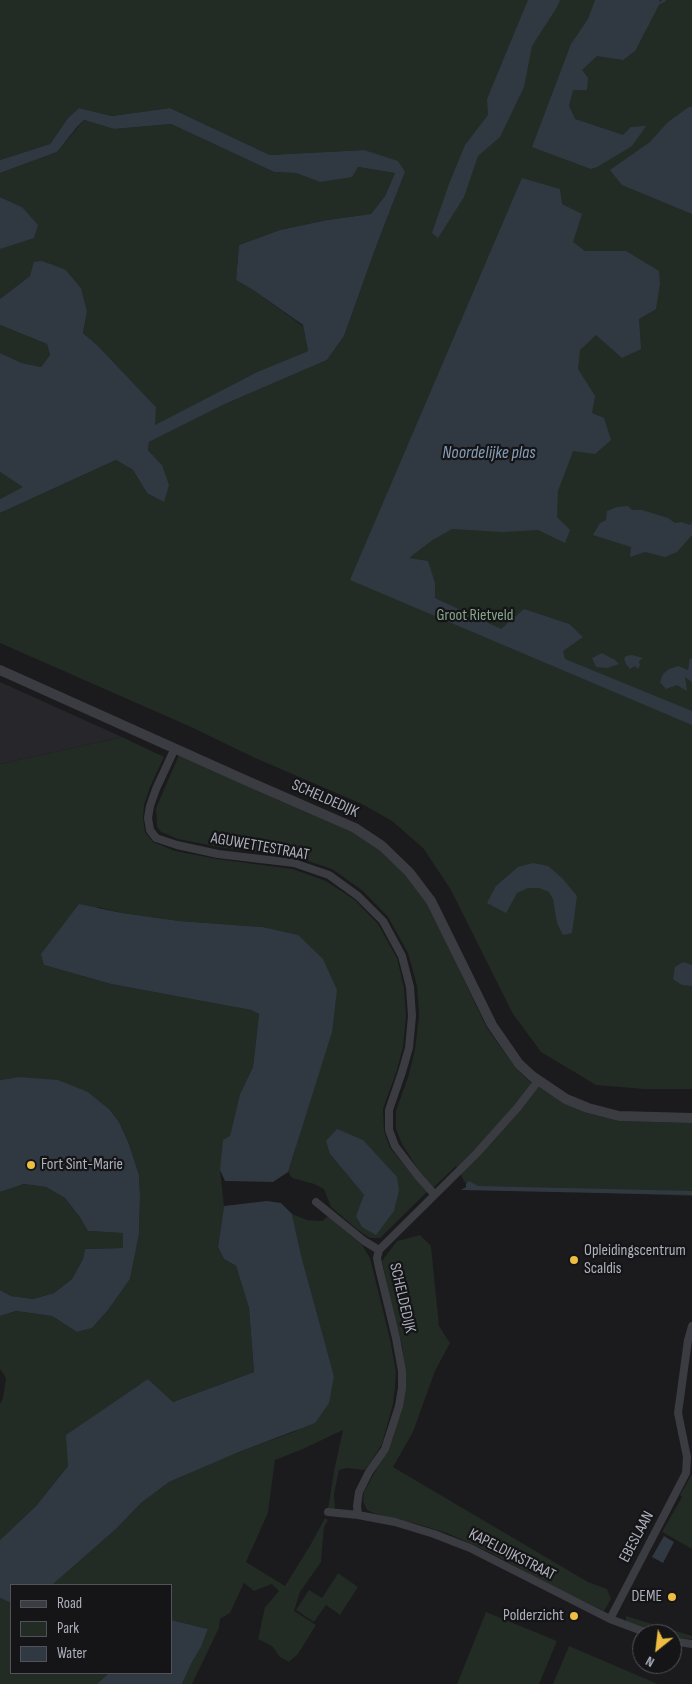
<!DOCTYPE html>
<html>
<head>
<meta charset="utf-8">
<style>
	body { margin:0 }
	#map { position:relative; width:692px; height:1684px; overflow:hidden; background:#1b1a1d; font-family:"Sofia Sans Condensed",sans-serif }
	canvas { display:block }
	.legend { position:absolute; left:10px; top:1584px; width:162px; height:90px; box-sizing:border-box; background:#151518; border:1px solid #52535a; margin:0; padding:6px 9px; list-style:none; font-size:15px; color:#adb1bc }
	.legend li { display:flex; align-items:center; gap:10px; height:25px }
	.legend b { width:25px; border:1px solid #52535a }
	.north { position:absolute; left:632px; top:1624px; width:50px; height:50px; box-sizing:border-box; background:#151518; border:1px solid #52535a; border-radius:50%; rotate:209deg; font-size:14px; font-weight:700; line-height:20px; text-align:center; color:#adb1bc }
	.north::after { content:''; display:block; margin:auto; width:18px; height:22px; background:#eebd41; clip-path:polygon(50% 0,100% 100%,50% 72%,0 100%) }
</style>
</head>
<body>
<div id="map">
<canvas width="692" height="1684"></canvas>
<ul class="legend">
<li><b style="height:6px;background:#3b3c42"></b>Road</li>
<li><b style="height:14px;background:#222b24"></b>Park</li>
<li><b style="height:14px;background:#303941"></b>Water</li>
</ul>
<div class="north">N</div>
</div>
<script>
const ctx = document.querySelector('canvas').getContext('2d');
ctx.lineJoin = 'round';
function fill(path, color) {
  ctx.fillStyle = color;
  ctx.fill(path, 'evenodd');
}
function toPath(rows) {
  const path = new Path2D();
  for (const r of rows) {
    path.moveTo(r[0], r[1]);
    for (let i = 2; i < r.length; i += 2) path.lineTo(r[i], r[i + 1]);
  }
  return path;
}
function strokePath(path, color, width, dash) {
  ctx.strokeStyle = color;
  ctx.lineWidth = width;
  ctx.lineCap = dash ? 'butt' : 'round';
  ctx.setLineDash(dash || []);
  ctx.stroke(path);
}
function drawText(font, color, halo, rows, align = 'center') {
  ctx.font = font + ' "Sofia Sans Condensed",sans-serif';
  ctx.lineWidth = 4.5;
  ctx.setLineDash([]);
  ctx.textBaseline = 'middle';
  ctx.strokeStyle = halo;
  ctx.fillStyle = color;
  for (const [text, x, y, turn = 0] of rows) {
    ctx.save();
    ctx.translate(x, y);
    ctx.rotate((+turn || 0) * Math.PI / 180);
    ctx.textAlign = isNaN(turn) ? turn : align;
    if (halo) ctx.strokeText(text, 0, 0);
    ctx.fillText(text, 0, 0);
    ctx.restore();
  }
}
fill(toPath([
	[0,682,122,737,0,764]
]), '#27262a');
fill(toPath([
	[0,0,692,0,692,1089,643,1089,596,1085,541,1052,513,1014,451,890,423,848,392,821,362,804,255,758,191,727,0,643,0,513,116,460,133,470,147,493,162,465,148,450,149,442,225,404,327,360,344,336,377,244,405,172,364,150,270,155,170,108,112,116,79,108,68,118,50,144,0,160],
	[84,120,114,129,171,124,274,172,296,173,320,182,358,167,395,173,385,196,371,214,327,220,280,230,239,245,236,280,253,290,303,326,308,351,257,372,154,426,156,407,98,346,83,333,87,311,81,288,66,270,30,276,0,299,0,249,5,247,22,207,0,197,0,173,57,152],
	[0,325,47,344,50,355,41,367,22,363,0,353],
	[0,472,24,487,0,499],
	[122,737,164,757,150,787,144,805,143,818,145,832,153,842,175,851,217,859,293,869,326,881,355,900,378,924,397,958,404,988,406,1016,403,1047,397,1070,383,1109,384,1131,390,1148,427,1192,380,1238,370,1238,358,1230,331,1207,324,1189,314,1184,292,1178,288,1172,296,1147,262,927,179,921,122,913,98,907,44,965,111,984,251,1010,259,1014,253,1067,240,1094,230,1137,220,1170,224,1206,218,1247,224,1259,236,1266,249,1308,254,1372,173,1402,148,1379,68,1466,36,1506,0,1540,0,1404,3,1398,6,1378,0,1369,0,1316,16,1311,52,1316,77,1332,92,1328,108,1310,130,1279,139,1234,140,1196,139,1175,129,1144,119,1122,109,1109,88,1092,18,1077,0,1080,0,764],
	[330,1154,394,1210,364,1195],
	[179,755,353,832,379,850,406,875,427,903,487,1028,515,1067,528,1080,564,1103,587,1113,619,1121,692,1123,692,1196,468,1188,456,1166,433,1188,421,1174,402,1144,396,1129,396,1111,409,1074,415,1049,419,1016,417,986,408,953,388,917,363,891,332,869,296,857,219,847,178,839,161,832,157,827,156,808],
	[24,1184,46,1187,65,1198,79,1216,88,1231,123,1233,123,1248,85,1249,83,1259,72,1279,54,1293,33,1299,11,1296,0,1290,0,1192],
	[292,1214,307,1220,322,1221,328,1216,362,1245,370,1258,390,1339,396,1372,395,1387,393,1404,382,1444,369,1465,364,1470,347,1468,339,1470,334,1494,335,1509,328,1509,334,1471,343,1430,303,1449,275,1460,268,1513,246,1562,285,1586,311,1544,325,1518,328,1520,324,1527,321,1562,300,1592,294,1611,316,1625,298,1654,289,1662,280,1657,272,1646,258,1639,265,1607,279,1591,272,1584,254,1591,244,1583,230,1613,220,1619,219,1628,192,1684,182,1684,192,1662,201,1647,208,1629,171,1620,171,1585,52,1585,116,1529,141,1503,169,1482,239,1452,296,1431,334,1376,301,1255],
	[420,1235,431,1246,439,1326,450,1343,435,1371,413,1432,393,1467,588,1582,607,1589,611,1599,604,1611,556,1588,491,1553,449,1534,421,1525,373,1513,367,1510,363,1501,364,1492,393,1438,404,1396,406,1375,402,1345,392,1309,382,1261,397,1241],
	[692,1474,692,1549,662,1532,682,1497,680,1495],
	[338,1573,358,1587,340,1615,326,1605,314,1622,296,1610,309,1590,322,1598],
	[0,1598,11,1603,11,1673,109,1673,97,1684,0,1684],
	[486,1612,557,1641,539,1684,457,1684],
	[626,1616,692,1636,692,1639,674,1638,672,1637,672,1634,663,1634,653,1631,654,1629,651,1629,650,1630,626,1622],
	[569,1646,630,1672,658,1684,553,1684]
]), '#222b24');
fill(toPath([
	[528,0,560,0,557,7,532,46,524,87,500,137,478,156,464,197,438,238,432,233,449,184,465,145,488,115,487,99],
	[595,0,659,0,660,3,635,51,623,60,597,56,582,70,588,78,587,90,573,90,569,106,575,119,623,135,631,127,646,126,632,146,597,167,591,169,532,147,571,44,588,19],
	[689,107,692,107,692,214,622,185,610,170,650,142,668,122],
	[79,108,112,116,170,108,270,155,364,150,398,161,405,172,377,244,344,336,327,360,225,404,149,442,148,450,162,465,169,485,164,502,147,493,133,470,116,460,0,513,0,499,23,487,0,472,0,353,22,363,41,367,50,355,47,344,0,325,0,299,30,276,34,262,42,261,66,270,81,288,87,311,83,333,98,346,156,407,155,425,257,372,308,351,303,325,253,290,236,280,239,245,280,230,327,220,371,214,385,196,395,173,358,167,352,177,320,182,296,173,274,172,171,124,114,129,84,120,77,127,57,152,0,173,0,160,50,144,68,118],
	[522,178,560,189,562,204,582,214,573,242,585,251,626,251,659,271,660,284,656,309,639,319,641,349,622,358,596,335,580,350,578,369,595,396,592,413,604,418,611,440,595,454,573,451,558,491,557,517,570,530,565,543,538,530,503,532,452,529,431,541,409,558,428,561,435,583,435,598,501,629,524,609,569,624,583,637,563,651,565,659,692,711,692,725,350,580],
	[0,197,22,207,38,225,34,238,0,249],
	[628,506,632,510,642,510,668,518,675,523,681,522,690,525,692,523,692,535,677,552,665,557,645,552,630,557,631,547,593,535,600,523,606,520,607,511,617,507],
	[602,653,615,660,619,664,607,668,596,667,592,658],
	[632,655,643,658,639,661,640,665,638,669,635,666,630,669,626,664,624,659,626,656],
	[690,658,692,659,692,682,685,677,687,691,677,685,666,689,660,682,663,674,669,669,678,666,688,670],
	[533,863,548,866,562,878,577,896,572,933,563,935,557,923,553,899,549,892,539,888,528,888,517,893,506,913,487,903,496,886,518,867],
	[79,904,122,913,179,921,262,927,298,935,323,959,337,990,332,1032,288,1172,273,1182,225,1181,220,1170,223,1140,230,1136,240,1094,253,1067,259,1014,251,1010,111,984,44,965,41,954],
	[683,962,692,965,692,986,682,985,673,979,675,967],
	[18,1077,58,1080,88,1092,109,1109,119,1122,129,1144,139,1175,140,1196,139,1234,130,1279,108,1310,92,1328,77,1332,52,1316,16,1311,0,1316,0,1290,11,1296,33,1299,54,1293,72,1279,83,1259,85,1249,123,1248,123,1233,88,1231,79,1216,65,1198,46,1187,24,1184,0,1192,0,1080],
	[337,1129,363,1140,397,1177,399,1190,394,1211,376,1235,362,1227,356,1216,364,1195,330,1154,326,1141],
	[469,1181,478,1186,692,1191,692,1195,461,1190,466,1187,466,1184],
	[267,1201,281,1203,292,1214,301,1255,334,1376,329,1403,320,1416,315,1423,239,1452,169,1482,141,1503,116,1529,52,1585,11,1585,11,1603,0,1598,0,1540,36,1506,68,1466,66,1435,148,1379,173,1402,254,1372,249,1308,236,1266,224,1259,218,1247,224,1206],
	[664,1536,674,1542,663,1563,652,1557],
	[171,1620,208,1629,201,1647,192,1662,182,1684,97,1684,109,1673,171,1673]
]), '#303941');
strokePath(toPath([
	[660,3,665,0]
]), '#303941', 2.5);
strokePath(toPath([
	[175,748,156,789,150,806,148,818,150,830,156,838,177,845,218,854,294,863,329,875,358,896,383,921,402,956,410,987,412,1016,409,1048,402,1072,389,1110,389,1130,395,1146,418,1176,434,1194],
	[316,1202,364,1241,379,1250],
	[328,1512,358,1515,395,1522,434,1534,470,1548,610,1619,650,1634],
	[358,1515,357,1506,359,1492,369,1472,385,1449,399,1406,402,1388,402,1371,396,1338,379,1268,377,1258,379,1250,477,1153,518,1107,538,1081],
	[610,1619,686,1473,687,1457,678,1413,688,1340,692,1326],
	[672,1641,692,1644]
]), '#3b3c42', 8);
strokePath(toPath([
	[0,670,245,780,355,828,382,846,409,872,431,901,492,1025,519,1064,532,1076,566,1099,588,1108,619,1116,692,1118]
]), '#3b3c42', 10);
for (const [x, y, r, color] of [
	[31,1165,5,"#eebd41"],
	[574,1260,5,"#eebd41"],
	[672,1597,5,"#eebd41"],
	[574,1616,5,"#eebd41"]
]) {
  const dot = new Path2D();
  dot.arc(x, y, r, 0, 2 * Math.PI);
  ctx.fillStyle = color;
  ctx.fill(dot);
  strokePath(dot, '#151518', 2);
}
drawText('16px', '#85a689', '#151518', [
	["Groot Rietveld",475,616]
]);
drawText('16px', '#adb1bc', '#151518', [
	["SCHELDEDIJK",325,799,24],
	["AGUWETTESTRAAT",260,847,10],
	["SCHELDEDIJK",402,1298,77],
	["EBESLAAN",637,1537,-62],
	["KAPELDIJKSTRAAT",512,1555,27]
]);
drawText('16px', '#adb1bc', '#151518', [
	["Fort Sint-Marie",41,1165],
	["Opleidingscentrum",584,1251],
	["Scaldis",584,1269],
	["DEME",662,1597,"right"],
	["Polderzicht",564,1616,"right"]
], 'left');
drawText('italic 18px', '#869db5', '#151518', [
	["Noordelijke plas",489,453]
]);
</script>
</body>
</html>
